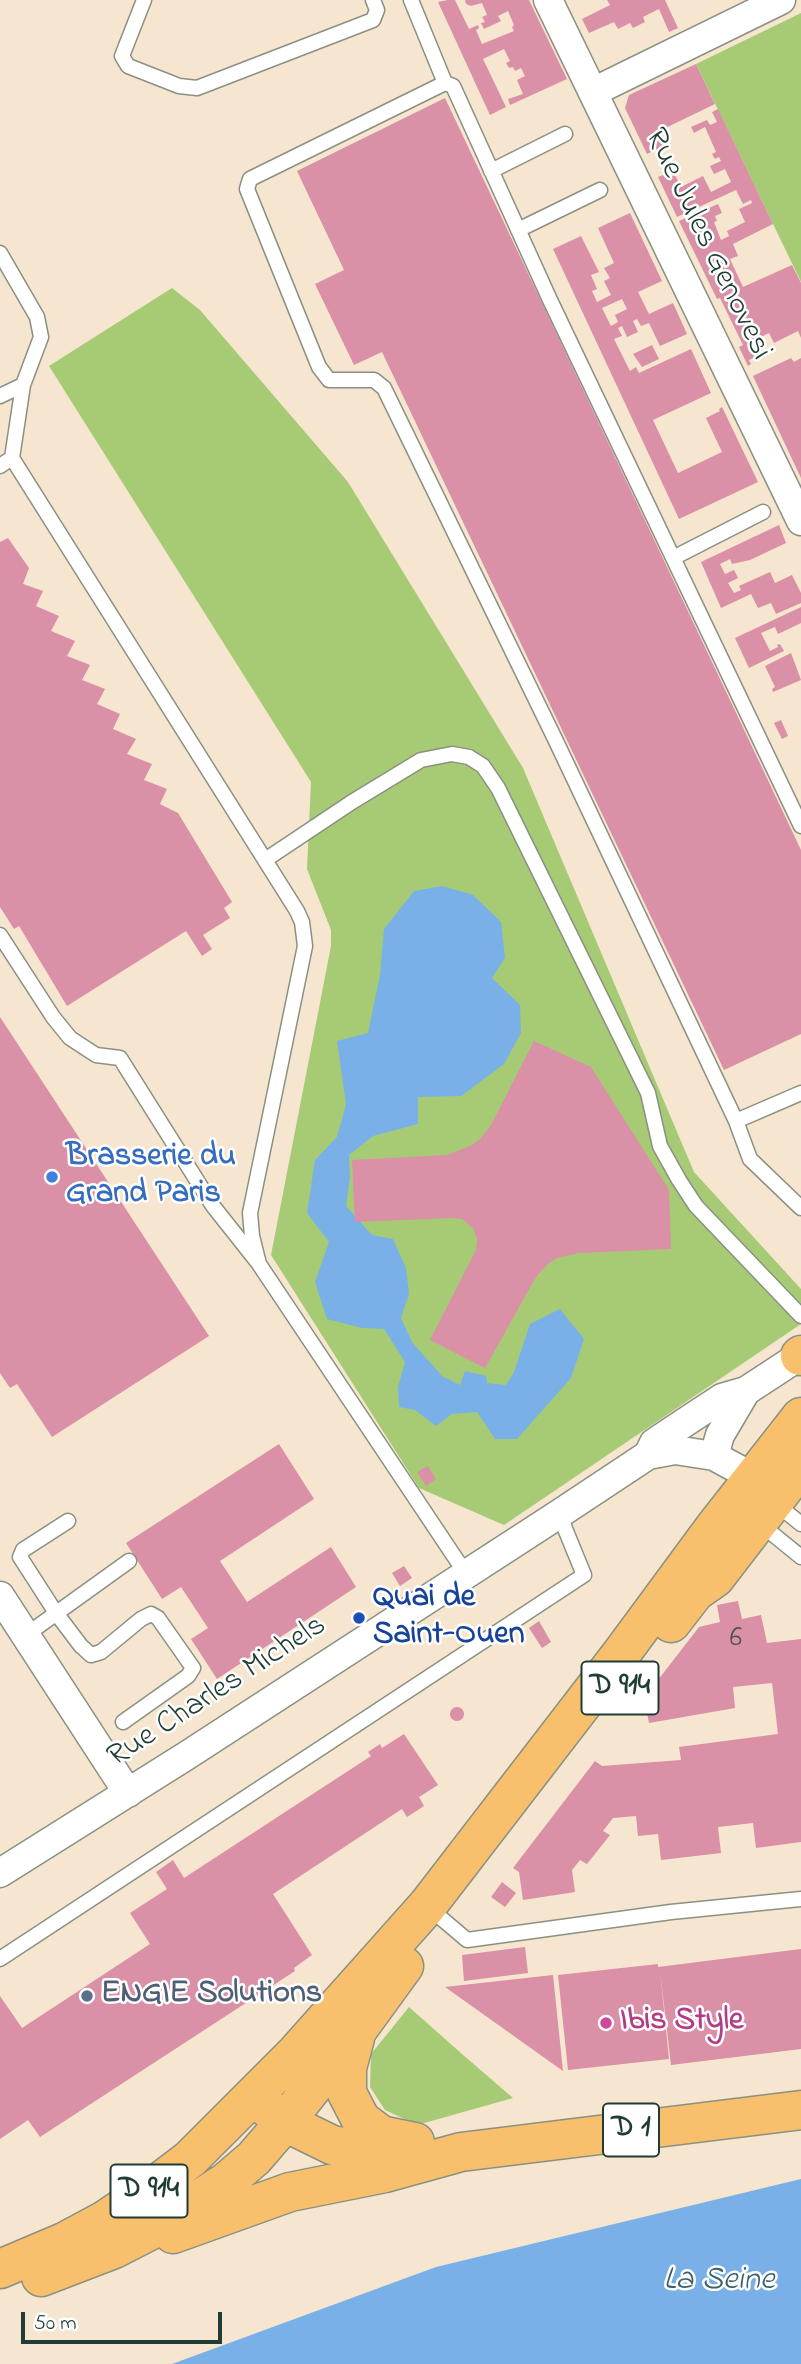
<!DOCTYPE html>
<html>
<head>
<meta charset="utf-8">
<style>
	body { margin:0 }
	#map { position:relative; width:801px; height:2364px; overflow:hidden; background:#f6e5cf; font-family:"Indie Flower",sans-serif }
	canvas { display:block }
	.scale { position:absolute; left:21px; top:2312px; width:201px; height:32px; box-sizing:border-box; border:4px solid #1f3d34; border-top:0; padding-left:9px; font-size:21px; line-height:24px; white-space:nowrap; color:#1f3d34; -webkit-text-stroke:5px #fff; paint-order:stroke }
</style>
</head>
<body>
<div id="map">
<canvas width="801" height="2364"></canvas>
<div class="scale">50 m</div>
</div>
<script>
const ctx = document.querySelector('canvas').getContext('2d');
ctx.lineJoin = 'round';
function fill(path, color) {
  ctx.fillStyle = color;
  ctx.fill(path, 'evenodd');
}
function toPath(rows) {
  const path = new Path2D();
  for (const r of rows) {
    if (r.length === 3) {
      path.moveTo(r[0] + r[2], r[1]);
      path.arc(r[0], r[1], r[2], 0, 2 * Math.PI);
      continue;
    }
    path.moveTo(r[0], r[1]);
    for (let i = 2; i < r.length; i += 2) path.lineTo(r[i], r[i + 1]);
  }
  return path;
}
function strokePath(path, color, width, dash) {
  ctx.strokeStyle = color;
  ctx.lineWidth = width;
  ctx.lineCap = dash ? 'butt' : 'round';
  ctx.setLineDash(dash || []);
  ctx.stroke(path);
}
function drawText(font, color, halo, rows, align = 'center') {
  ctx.font = font + ' "Indie Flower",sans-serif';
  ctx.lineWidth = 5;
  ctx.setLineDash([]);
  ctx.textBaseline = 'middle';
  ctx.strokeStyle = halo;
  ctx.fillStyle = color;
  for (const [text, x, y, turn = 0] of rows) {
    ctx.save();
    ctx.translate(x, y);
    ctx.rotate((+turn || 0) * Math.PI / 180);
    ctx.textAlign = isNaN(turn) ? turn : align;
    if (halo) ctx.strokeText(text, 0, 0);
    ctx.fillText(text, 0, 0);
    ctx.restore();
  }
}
fill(toPath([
	[801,13,801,282,696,64],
	[172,288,200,310,348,482,523,768,694,1172,801,1289,801,1324,504,1525,419,1488,271,1255,331,946,331,930,307,869,311,782,49,366],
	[409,2007,462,2054,513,2098,417,2125,385,2110,370,2087,371,2054]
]), '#a7cb75');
fill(toPath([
	[442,886,473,895,501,922,505,958,492,978,520,1005,521,1033,504,1064,461,1096,418,1097,418,1124,373,1136,349,1155,350,1177,346,1206,372,1235,393,1239,406,1268,409,1294,401,1318,412,1342,442,1376,460,1385,465,1371,486,1376,487,1383,506,1385,514,1372,530,1324,560,1309,584,1339,571,1378,517,1439,495,1439,477,1412,452,1414,436,1426,415,1410,399,1407,398,1387,405,1362,384,1329,362,1328,327,1319,315,1282,329,1242,307,1213,315,1160,337,1137,346,1104,337,1041,368,1033,380,975,384,929,414,891],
	[801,2179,801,2364,172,2364,436,2267]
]), '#79b0e8');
fill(toPath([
	[448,0,455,0,469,29,478,25,479,28,476,30,482,44,514,31,512,27,514,25,508,11,498,16,501,21,484,29,481,23,485,22,482,17,487,15,482,3,471,6,466,4,465,0,529,0,567,79,510,105,508,99,523,94,517,80,525,76,521,68,515,71,513,67,509,68,506,63,510,61,504,49,483,59,506,107,490,115,438,2],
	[607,0,665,0,678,28,669,32,659,9,643,17,645,22,633,28,630,23,618,29,614,22,589,33,582,19,610,5],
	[696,64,715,104,657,132,664,146,647,154,625,108,629,95],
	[445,98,801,850,801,1034,724,1070,382,352,354,365,315,284,344,270,297,171],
	[718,109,773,224,733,244,738,256,730,259,743,287,792,265,801,283,801,338,798,331,774,343,769,333,755,340,762,354,749,360,751,364,748,366,739,347,743,345,720,298,717,299,679,221,718,204,722,213,715,216,717,221,714,222,721,240,729,236,727,231,745,222,739,209,752,203,751,200,743,204,736,190,677,217,658,177,673,171,681,187,703,176,711,192,731,182,725,169,714,174,710,166,721,161,719,157,715,159,712,154,716,152,705,127,694,133,691,127,707,120,710,125,717,122,712,112],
	[630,213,662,281,638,292,649,314,673,303,687,334,660,346,649,323,641,326,637,319,633,321,638,332,627,337,622,326,618,328,622,336,614,339,630,371,636,367,639,373,691,349,711,393,653,420,678,473,722,452,706,418,720,411,719,409,722,407,758,482,679,519,553,249,581,236,599,272,591,275,597,289,592,291,597,302,611,295,604,281,610,278,604,268,614,263,598,228],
	[622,299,627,309,615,315,618,322,611,326,602,308],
	[652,345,659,359,642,367,633,354],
	[791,358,794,362,801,358,801,478,753,376],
	[779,525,786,543,750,560,732,564,730,559,720,564,725,574,734,570,738,578,728,583,734,593,741,590,739,586,770,572,775,583,792,575,801,593,801,603,776,614,771,603,758,608,751,594,721,608,701,562],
	[8,538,29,568,23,584,43,591,36,606,59,616,51,631,75,641,67,656,90,665,82,680,105,689,97,704,120,714,113,729,136,739,127,754,152,764,144,780,167,789,160,804,178,813,232,902,224,908,230,918,203,935,212,949,202,956,186,931,67,1006,19,926,14,929,0,907,0,542],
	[801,607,801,623,778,634,775,627,761,633,770,651,778,647,777,645,780,644,784,651,749,668,735,638],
	[791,653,801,680,773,692,772,689,775,687,765,666],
	[781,720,788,736,782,739,774,723],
	[0,1017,209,1336,52,1437,17,1384,10,1388,0,1373],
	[534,1041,591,1067,669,1190,671,1249,579,1253,557,1258,548,1264,536,1277,485,1368,430,1340,476,1250,477,1239,473,1228,462,1219,452,1218,355,1222,352,1160,447,1155,472,1145,480,1139,491,1125],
	[279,1444,314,1499,220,1561,247,1602,331,1547,356,1587,217,1679,191,1639,208,1628,181,1587,162,1599,126,1543],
	[428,1466,436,1479,426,1486,417,1472],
	[404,1566,412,1578,400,1586,392,1573],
	[738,1601,742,1619,761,1615,767,1643,801,1639,801,1842,756,1848,753,1823,718,1827,721,1853,661,1860,658,1834,638,1836,636,1816,613,1818,603,1831,610,1835,587,1864,580,1860,572,1870,575,1892,523,1900,519,1872,513,1868,595,1761,602,1766,681,1760,679,1747,778,1734,772,1683,733,1687,735,1708,649,1723,644,1698,699,1627,720,1622,717,1605],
	[539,1621,551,1642,542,1648,529,1628],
	[457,1714,7],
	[404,1734,438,1785,419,1797,424,1806,407,1817,402,1809,273,1894,312,1955,294,1968,295,1971,40,2137,28,2120,0,2139,0,1996,22,2028,150,1944,130,1913,167,1889,156,1872,173,1860,184,1878,371,1756,368,1752,380,1744,382,1748],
	[502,1882,516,1893,505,1907,491,1897],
	[525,1947,528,1973,464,1981,462,1955],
	[801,1949,801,2049,671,2065,660,1971,669,2059,568,2070,558,1975,658,1964,658,1967],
	[553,1975,563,2071,445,1987]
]), '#da90a6');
const lane = toPath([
	[144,0,122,56,128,66,179,86,197,88,373,20,377,10,373,0],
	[411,0,445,83],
	[491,171,565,134],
	[518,230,600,190],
	[0,253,37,317,41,337,23,385,12,458],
	[0,396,23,385],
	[0,466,12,458,297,911,302,922,305,946,250,1213,252,1236,259,1264],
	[673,558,763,512],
	[801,826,550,300,453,86,445,83,250,179,247,189,319,367,329,380,374,380,384,388,555,739,736,1121,801,1093],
	[265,860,352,802,421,760,452,754,469,757,483,766,498,788,648,1093,660,1146,679,1180,696,1206,801,1316],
	[0,935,53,1017,70,1038,96,1055,120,1058,213,1206,259,1264,466,1574],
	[736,1121,750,1159,801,1208],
	[775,1503,801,1524],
	[68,1521,23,1550,20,1557,56,1613,81,1646,91,1655,101,1652,141,1619,151,1614,158,1618,193,1668,188,1676,123,1722],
	[759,1523,801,1557],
	[26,1635,129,1561],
	[428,1907,467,1940,671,1912,801,1899],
	[0,1959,584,1575,559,1514]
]);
const street = toPath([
	[548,0,801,521],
	[593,92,781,0],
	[648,1455,675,1450,714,1456,738,1469,766,1491],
	[714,1456,720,1435,746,1391],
	[0,1596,128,1793],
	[0,1873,186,1756,559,1514,648,1455,654,1443,687,1421,722,1398,746,1391,801,1355]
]);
const primary = toPath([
	[800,1356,801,1355],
	[671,1623,695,1592,715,1578,788,1483,801,1462],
	[355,2038,347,2068,347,2093,361,2120,381,2135,415,2142],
	[265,2106,285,2122,332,2145,370,2152,414,2152],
	[173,2234,290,2192,385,2173,461,2152,801,2110],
	[0,2269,64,2242,105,2220,148,2191,190,2159,296,2053,427,1906,621,1654,714,1528,801,1417],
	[41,2277,114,2249,155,2228,226,2182,254,2158,285,2122,356,2032,404,1966]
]);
strokePath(lane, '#8a9182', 17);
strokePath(street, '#8a9182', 31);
strokePath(primary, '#8a9182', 41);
strokePath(lane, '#fff', 14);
strokePath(street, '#fff', 28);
strokePath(primary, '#f8bf6c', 38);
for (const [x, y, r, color] of [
	[52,1177,7,"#3f7fe0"],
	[359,1618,7,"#1a4fb4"],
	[87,1996,7,"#5c6f8a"],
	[606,2023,7,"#d1479c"]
]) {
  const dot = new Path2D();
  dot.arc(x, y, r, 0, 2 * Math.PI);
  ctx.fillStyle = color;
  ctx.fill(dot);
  strokePath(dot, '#fff', 2.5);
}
drawText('28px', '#4e5250', null, [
	["6",736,1640]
]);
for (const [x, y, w] of [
	[620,1688,77],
	[631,2130,56],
	[149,2191,77]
]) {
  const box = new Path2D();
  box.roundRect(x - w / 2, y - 26.5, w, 53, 5);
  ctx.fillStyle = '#fff';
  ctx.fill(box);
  strokePath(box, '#1f3d34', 2);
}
drawText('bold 30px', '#1f3d34', null, [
	["D 914",620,1688],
	["D 1",631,2130],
	["D 914",149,2191]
]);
drawText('32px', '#1f3d34', '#fff', [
	["Rue Jules Genovesi",706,245,64],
	["Rue Charles Michels",218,1693,-33]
]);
drawText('bold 32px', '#366cbe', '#fff', [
	["Brasserie du",66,1159],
	["Grand Paris",66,1196]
], 'left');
drawText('bold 32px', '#164399', '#fff', [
	["Quai de",373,1600],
	["Saint-Ouen",373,1637]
], 'left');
drawText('bold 32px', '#4e5e75', '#fff', [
	["ENGIE Solutions",101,1996]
], 'left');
drawText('bold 32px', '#b23c85', '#fff', [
	["Ibis Style",620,2023]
], 'left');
drawText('italic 33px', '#3a606a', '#fff', [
	["La Seine",719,2283]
]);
</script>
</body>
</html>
